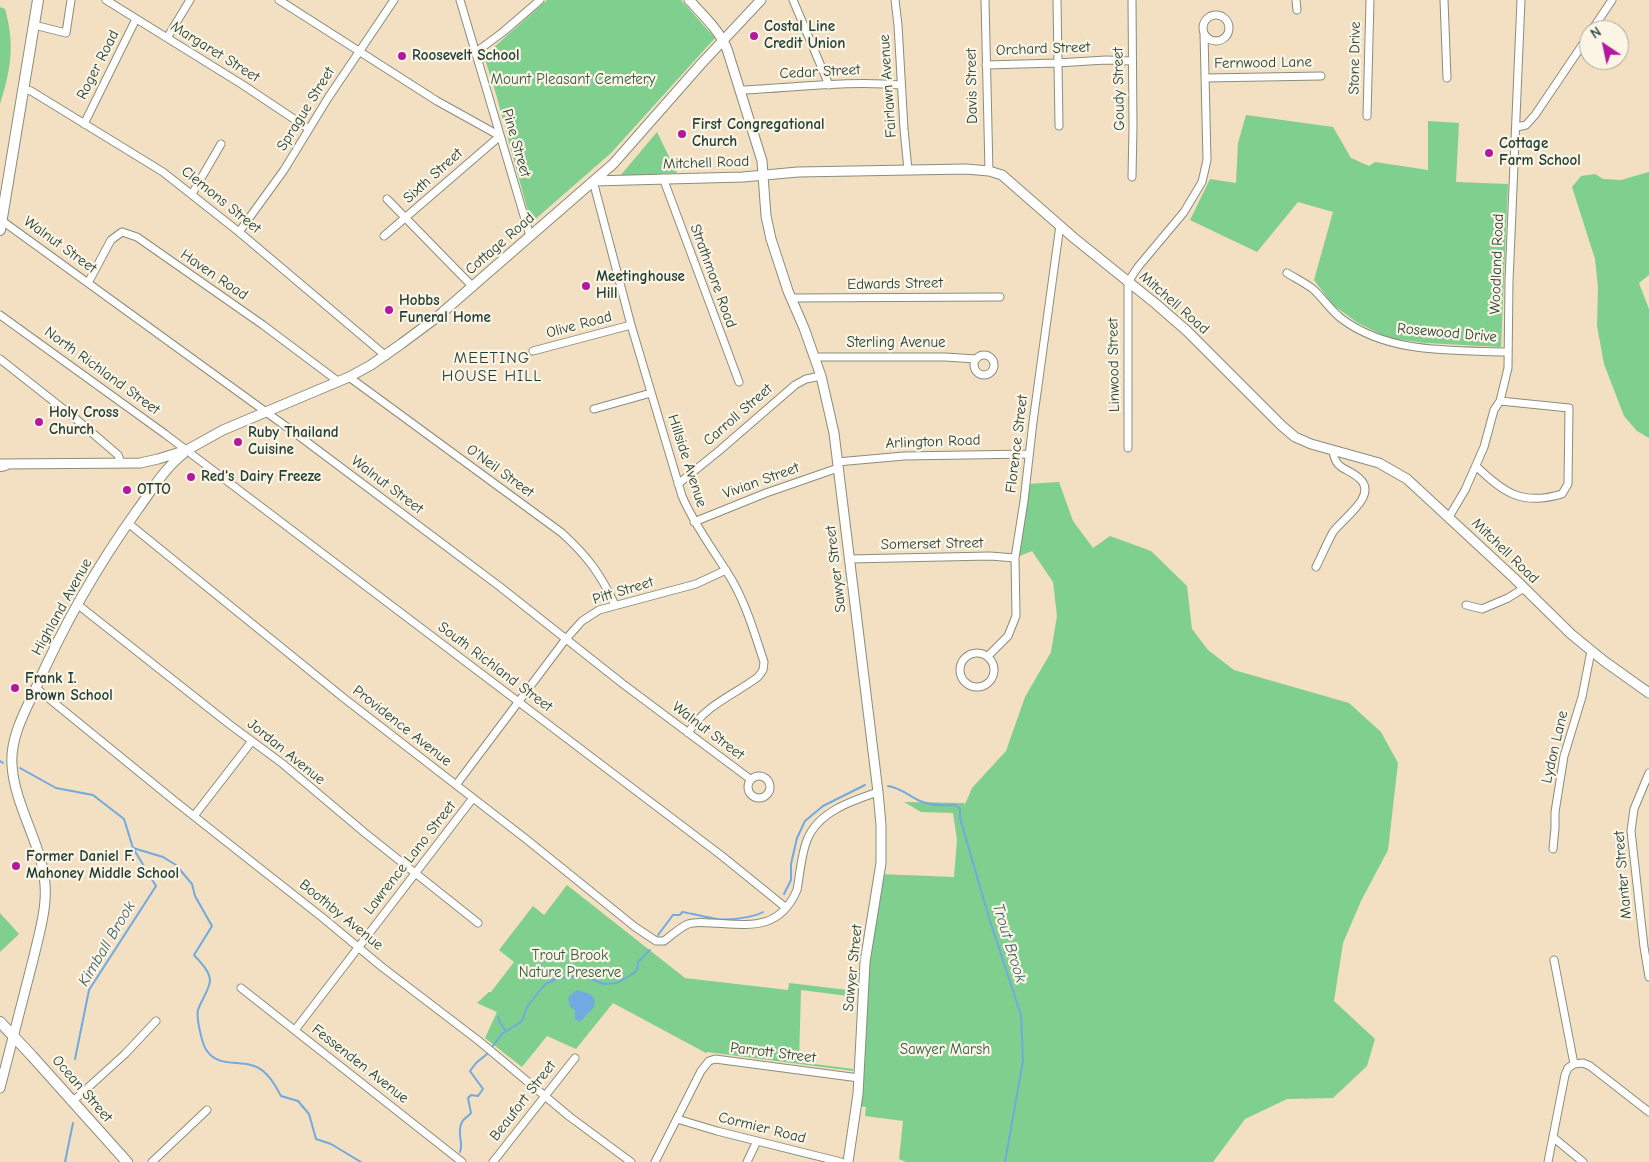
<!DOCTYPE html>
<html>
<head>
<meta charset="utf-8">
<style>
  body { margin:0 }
  #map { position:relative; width:1649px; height:1162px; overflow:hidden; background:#f3dfc2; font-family:"Comic Neue",sans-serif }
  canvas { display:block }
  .north { position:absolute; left:1579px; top:20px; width:50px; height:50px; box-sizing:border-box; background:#fcf5e5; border:1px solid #a4ab9e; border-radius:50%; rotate:326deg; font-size:14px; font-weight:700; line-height:20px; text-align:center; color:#1f3d34 }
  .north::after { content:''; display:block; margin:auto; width:18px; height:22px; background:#b5179e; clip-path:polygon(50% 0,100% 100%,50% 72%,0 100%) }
</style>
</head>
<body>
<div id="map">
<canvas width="1649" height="1162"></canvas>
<div class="north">N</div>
</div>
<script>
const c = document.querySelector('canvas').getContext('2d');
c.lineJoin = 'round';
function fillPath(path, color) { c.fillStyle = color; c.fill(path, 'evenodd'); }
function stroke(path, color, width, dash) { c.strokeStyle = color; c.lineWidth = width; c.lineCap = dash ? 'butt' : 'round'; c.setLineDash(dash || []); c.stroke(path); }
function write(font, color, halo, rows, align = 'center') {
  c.font = font + ' "Comic Neue",sans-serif'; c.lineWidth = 4.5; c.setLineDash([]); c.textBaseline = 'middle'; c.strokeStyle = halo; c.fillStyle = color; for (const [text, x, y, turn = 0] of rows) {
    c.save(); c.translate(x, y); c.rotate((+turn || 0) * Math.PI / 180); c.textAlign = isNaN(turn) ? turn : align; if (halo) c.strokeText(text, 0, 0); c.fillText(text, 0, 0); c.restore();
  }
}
const green = new Path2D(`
  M547,0H681L715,38L611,153L532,222L530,219L496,94L484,56Z
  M0,7L5,9C15,44 11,70 0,104Z
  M1246,115L1333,127L1351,158L1369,166L1375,162L1428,170V121L1459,123L1456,182L1508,184L1501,347L1425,343L1388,338L1358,323L1333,305L1314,280L1333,212L1298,202L1257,252L1190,220L1210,179L1236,183L1238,143Z
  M657,132L677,173L620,176Z
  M1649,172V275L1639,283L1649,309V438L1637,431L1624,416L1604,364L1597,326L1598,287L1595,259L1572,187L1581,176L1595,174L1603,179L1621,180Z
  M1059,482L1073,521L1093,548L1110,536L1151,551L1187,586L1192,629L1208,650L1234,670L1349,703L1381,732L1398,763L1388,850L1361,901L1343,943L1334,1001L1375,1039L1367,1066L1333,1098L1287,1099L1245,1119L1213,1162H906L899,1159L903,1121L865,1116L866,1107L857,1106L863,993L879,874L954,877L957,840L953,813L921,812L904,802L965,803L964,807L972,788L1006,751L1025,697L1051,652L1057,616L1053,582L1032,551L1015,558L1027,484Z
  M567,885L685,978L788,990L789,983L856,991V997L801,990L799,1062L853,1069V1071L707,1052L706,1053L613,1003L576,1049L547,1036L522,1067L485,1038L497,1012L477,1003L489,992H491L514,962L499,950L533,906L544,915Z
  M0,913L19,934L0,952Z`);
const water = new Path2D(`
  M577,990C585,993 592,992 595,1001L594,1007L580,1022L575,1019V1010L570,1007L568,997Z`);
const stream = new Path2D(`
  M0,761L3,763
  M20,768L56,788L93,795L124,819L133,848L156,886L89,990L75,1059
  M888,786C901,788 909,796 920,801C930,805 945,806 956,805L960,809V818L990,921L1021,1015L1023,1061L1005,1162
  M133,848L163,857L176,865L192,884L195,896L212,926L194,955C200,962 210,971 210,981C209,990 201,1001 198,1010C196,1017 202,1045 207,1051C220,1070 247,1057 263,1071C272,1078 276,1087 281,1096L298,1101L309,1114L316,1139L331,1144L361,1162
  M784,894L791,880V864L797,838L805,821L823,806L865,785
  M658,935L673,915H680L682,912C694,914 705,917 717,919C727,921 755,917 763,912
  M546,968V974L552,980
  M498,1017L500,1023L506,1031
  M492,1047L502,1034L522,1021L527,1007L545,984L559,978L583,976L604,984L617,983L634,973L637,970L638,962L650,950
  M460,1152C464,1141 456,1133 462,1122C464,1118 468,1117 471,1113L468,1098L471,1095L478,1096L483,1089L470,1071L476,1063L487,1054
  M65,1162L73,1123`);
const minor = new Path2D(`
  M106,0L243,85L309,129
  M279,0L437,101L500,136L384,236
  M460,0L530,236
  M793,0L829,85
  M895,0L898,25L904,129L908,170
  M985,0L989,171
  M1057,0L1059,126
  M1132,0L1133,127L1132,177
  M1296,0L1297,10
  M1444,0L1447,78
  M1203 28a13 13 0 1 1 26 0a13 13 0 1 1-26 0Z
  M34,25L66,33L71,0
  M1592,30L1612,0
  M167,38L190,0
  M476,52L503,32L540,0
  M986,65L1057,63L1106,60L1132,61
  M1206,78L1321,76
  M23,89L31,91L163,172L239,232L386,356
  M740,90C794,88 848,80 901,85
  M1367,116L1370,0
  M84,124L136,19
  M1517,127L1526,125L1535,115L1589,35
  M663,178L739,382
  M593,181L631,325L682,496C695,527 716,553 733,582C747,607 755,635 764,662L763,670L758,677C734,695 705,705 688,733
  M192,194L221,144
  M387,199L473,287
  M1,220L295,433L499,586L623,684L750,779
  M239,232L284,170L328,98L394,0
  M1287,273C1295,278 1305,283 1313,289C1323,298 1331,311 1342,319C1389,354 1451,350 1507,352
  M88,283L111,240L122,232L137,237L263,325L339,382
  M791,298L1000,297
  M0,315L165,434L722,856L785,907
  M533,351L631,325
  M974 365a10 10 0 1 1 20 0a10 10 0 1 1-20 0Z
  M815,357H945L976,359
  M0,359L76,419L118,455L121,463
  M349,377L562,533C587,556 600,573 615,605
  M594,409L651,393
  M1128,448V282L1138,267L1184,212L1202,182L1207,160L1204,33
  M837,462L904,456L1029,454
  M1476,466C1504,493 1522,506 1562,494L1568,484L1569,408L1500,401
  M678,484L720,450L795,385L806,379L821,376
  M1449,517L1465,490L1484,447L1494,410L1500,401L1508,368L1509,281L1521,0
  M694,522L766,493L838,468
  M128,523L345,699L526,839L635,927L656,941H664C671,936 678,929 686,925C694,921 704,923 712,923C750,925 779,931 797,890C800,874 801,855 807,840C818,812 851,801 878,792
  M849,559L990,556L1015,558
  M1316,567C1322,555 1327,543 1333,532C1342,519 1378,496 1360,479C1348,467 1335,471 1333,450
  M77,604L229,724L283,764L365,833L478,923
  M1466,605L1482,609L1508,598L1524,588
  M960 670a17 17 0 1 1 34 0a17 17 0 1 1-34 0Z
  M988,656L1008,636L1016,616L1015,558L1024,501L1033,422L1060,225
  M36,688L176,802L323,918L382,967L479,1041L570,1117L631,1162
  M1649,773L1634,809L1631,831L1644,947L1649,977
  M748 787a11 11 0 1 1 22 0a11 11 0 1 1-22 0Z
  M456,785L565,640L582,621L599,610L696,584L726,570
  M194,816L252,741
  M1553,849L1555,828V812L1564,756L1582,697L1591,651
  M1554,960L1574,1064
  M241,988L462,1162
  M295,1030L473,798
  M1574,1064L1583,1063L1590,1066L1649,1112
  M72,1102L125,1054L156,1021
  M677,1119L717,1131L841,1162
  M1554,1138L1583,1162
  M152,1162L207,1110
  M493,1162L575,1058
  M655,1162L701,1071L709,1061L715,1059L859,1078
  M747,1162L757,1141
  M1548,1162L1565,1075L1568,1068L1574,1064`);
const tertiary = new Path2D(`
  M689,0C703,15 719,30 727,49L762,161L766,216L771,239L788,291L804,328L821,376L834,433L878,792L881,825V863L865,962L858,1094L848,1162
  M593,181L743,177L798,172L966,169L989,171L1002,175L1074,238L1156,304L1187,331L1282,426L1295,437L1311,444L1379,463L1407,479L1514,578L1571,634L1604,661L1649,693
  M0,464L140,463L158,459L187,450L223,430L349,377L371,365L401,344L436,318L613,164L701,64L761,0
  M0,1088C11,1044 23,1000 34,956C38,938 44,919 45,900C49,852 15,812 12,765C10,739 24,713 35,690C63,626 97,566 138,509C152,490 164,469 183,454`);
const secondary = new Path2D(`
  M0,230L38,0
  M0,466L5,465
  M0,1022L32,1056L127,1162`);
const markers = [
  [754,36,5,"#b5179e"],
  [402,56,5,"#b5179e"],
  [682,134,5,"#b5179e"],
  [1489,153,5,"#b5179e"],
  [586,286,5,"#b5179e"],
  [389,310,5,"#b5179e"],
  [39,422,5,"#b5179e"],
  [238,442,5,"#b5179e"],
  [191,477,5,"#b5179e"],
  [127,490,5,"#b5179e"],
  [15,688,5,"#b5179e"],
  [16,866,5,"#b5179e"]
];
const poiNames = [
  ["Costal Line",764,27],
  ["Credit Union",764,44],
  ["Roosevelt School",412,56],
  ["First Congregational",692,125],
  ["Church",692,142],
  ["Cottage",1499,144],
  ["Farm School",1499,161],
  ["Meetinghouse",596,277],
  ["Hill",596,294],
  ["Hobbs",399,301],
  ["Funeral Home",399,318],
  ["Holy Cross",49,413],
  ["Church",49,430],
  ["Ruby Thailand",248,433],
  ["Cuisine",248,450],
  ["Red's Dairy Freeze",201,477],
  ["OTTO",137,490],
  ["Frank I.",25,679],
  ["Brown School",25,696],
  ["Former Daniel F.",26,857],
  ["Mahoney Middle School",26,874]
];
const streetNames = [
  ["Orchard Street",1043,49,-2],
  ["Margaret Street",215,52,32],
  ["Stone Drive",1355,58,-89],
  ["Fernwood Lane",1263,63,-1],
  ["Roger Road",98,65,-63],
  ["Cedar Street",820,72,-3],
  ["Fairlawn Avenue",888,86,-94],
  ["Davis Street",972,86,-91],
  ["Goudy Street",1119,89,-91],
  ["Sprague Street",306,109,-58],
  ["Pine Street",516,143,74],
  ["Mitchell Road",706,163,-2],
  ["Sixth Street",433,176,-42],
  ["Clemons Street",221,200,39],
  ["Cottage Road",500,244,-41],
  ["Walnut Street",60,245,36],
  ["Woodland Road",1497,264,-88],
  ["Haven Road",214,275,34],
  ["Strathmore Road",713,276,70],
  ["Edwards Street",895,284,-1],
  ["Mitchell Road",1174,303,41],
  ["Olive Road",579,325,-15],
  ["Rosewood Drive",1447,333,5],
  ["Sterling Avenue",896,343],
  ["Linwood Street",1114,365,-91],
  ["North Richland Street",102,371,36],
  ["Carroll Street",738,415,-41],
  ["Arlington Road",933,442,-2],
  ["Florence Street",1017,444,-83],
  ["Hillside Avenue",687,461,72],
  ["O'Neil Street",500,471,36],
  ["Vivian Street",761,481,-20],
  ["Walnut Street",387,485,37],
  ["Somerset Street",932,544,-1],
  ["Mitchell Road",1505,551,44],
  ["Sawyer Street",836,569,-97],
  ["Pitt Street",623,591,-17],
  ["Highland Avenue",62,607,-61],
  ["South Richland Street",495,667,37],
  ["Providence Avenue",402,726,38],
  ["Walnut Street",708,731,37],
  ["Lydon Lane",1555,747,-77],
  ["Jordan Avenue",286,752,39],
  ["Lawrence Lano Street",410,858,-52],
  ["Manter Street",1623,875,-95],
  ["Boothby Avenue",341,915,39],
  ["Sawyer Street",853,968,-84],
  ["Parrott Street",773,1053,7],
  ["Fessenden Avenue",360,1064,38],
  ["Ocean Street",82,1089,49],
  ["Beaufort Street",523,1101,-52],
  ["Cormier Road",762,1128,14]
];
const parkNames = [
  ["Mount Pleasant Cemetery",573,80],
  ["Trout Brook",570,956],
  ["Nature Preserve",570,973],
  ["Sawyer Marsh",945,1050]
];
const neighbourhoodNames = [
  ["MEETING",492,358],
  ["HOUSE HILL",492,376]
];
const waterNames = [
  ["Trout Brook",1009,943,73],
  ["Kimball Brook",107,944,-59]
];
fillPath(green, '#7fcf8f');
fillPath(water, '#70aae0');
stroke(stream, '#70aae0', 2);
stroke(minor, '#898e7b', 9);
stroke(tertiary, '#898e7b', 11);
stroke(secondary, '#898e7b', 12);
stroke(minor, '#fff', 7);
stroke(tertiary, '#fff', 9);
stroke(secondary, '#fff', 10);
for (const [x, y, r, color] of markers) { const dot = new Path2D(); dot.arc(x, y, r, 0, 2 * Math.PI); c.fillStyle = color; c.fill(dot); stroke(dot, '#fcf5e5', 2); }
write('bold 15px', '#1f3d34', '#fcf5e5', poiNames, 'left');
write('15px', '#1f3d34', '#fcf5e5', streetNames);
write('15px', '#325a46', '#fcf5e5', parkNames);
c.letterSpacing = '1px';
write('16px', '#1f3d34', '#fcf5e5', neighbourhoodNames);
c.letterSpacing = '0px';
write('italic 16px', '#375e68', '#fcf5e5', waterNames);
</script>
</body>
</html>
